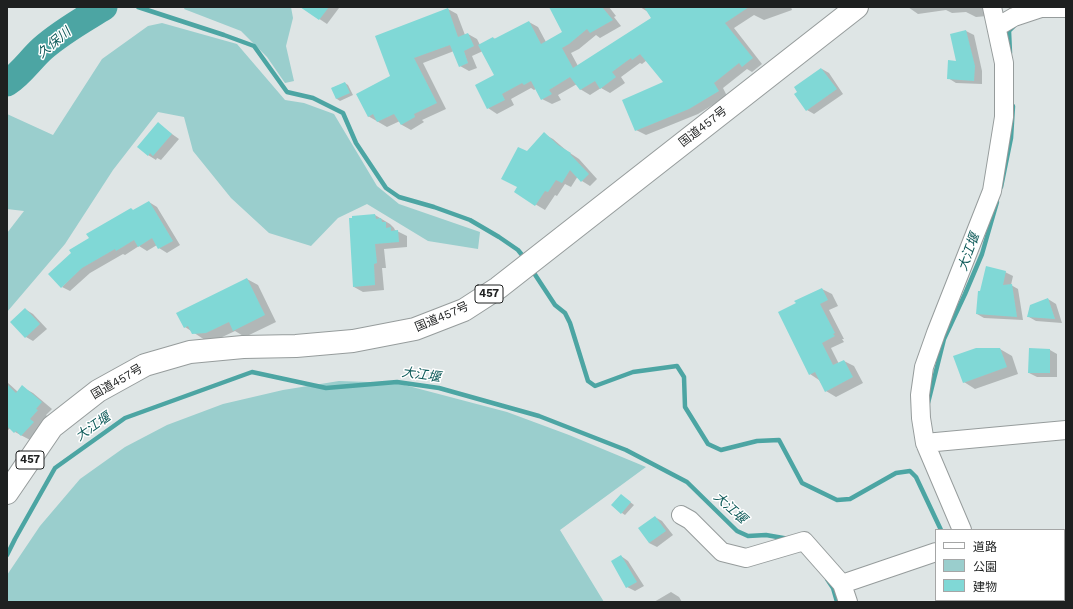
<!DOCTYPE html>
<html>
<head>
<meta charset="utf-8">
<style>
  body { margin:0 }
  #map { position:relative; width:1073px; height:609px; overflow:hidden; background:#dee5e5; font-family:"Work Sans","Noto Sans JP",sans-serif }
  canvas { display:block }
  .frame { position:absolute; inset:0; border:8px solid #1e2020; pointer-events:none }
  .legend { position:absolute; left:935px; top:529px; width:130px; height:72px; box-sizing:border-box; background:#fff; border:1px solid #a5a6a6; margin:0; padding:5px 7px; list-style:none; font-size:12px; color:#1e2020 }
  .legend li { display:flex; align-items:center; gap:8px; height:20px }
  .legend b { width:20px; border:1px solid #a5a6a6 }
</style>
</head>
<body>
<div id="map">
<canvas width="1073" height="609"></canvas>
<div class="frame"></div>
<ul class="legend">
<li><b style="height:5px;background:#fff"></b>道路</li>
<li><b style="height:11px;background:#9acecd"></b>公園</li>
<li><b style="height:11px;background:#80d8d6"></b>建物</li>
</ul>
</div>
<script>
const c = document.querySelector('canvas').getContext('2d');
c.lineJoin = 'round';
function fillPath(path, color) { c.fillStyle = color; c.fill(path, 'evenodd'); }
function stroke(path, color, width, dash) { c.strokeStyle = color; c.lineWidth = width; c.lineCap = dash ? 'butt' : 'round'; c.setLineDash(dash || []); c.stroke(path); }
function write(font, color, halo, rows, align = 'center') {
  c.font = font + ' "Work Sans","Noto Sans JP",sans-serif'; c.lineWidth = 3; c.setLineDash([]); c.textBaseline = 'middle'; c.strokeStyle = halo; c.fillStyle = color; for (const [text, x, y, turn = 0] of rows) {
    c.save(); c.translate(x, y); c.rotate((+turn || 0) * Math.PI / 180); c.textAlign = isNaN(turn) ? turn : align; if (halo) c.strokeText(text, 0, 0); c.fillText(text, 0, 0); c.restore();
  }
}
const green = new Path2D(`
  M185,7H291L293,18L286,46L294,81L285,83L267,57L241,31L184,9Z
  M162,23L237,44L285,100L304,103L334,114L377,186L399,204L480,232L478,249L428,241L367,204L338,218L311,246L269,233L231,198L193,151L184,117L158,112L113,170L65,244L7,312V233L24,211L7,209V114L53,135L102,59L148,26Z
  M339,381L397,383L507,412L569,435L646,467L560,530L604,602H7V575L40,526L80,479L125,447L167,425L223,404L283,390Z`);
const shadow = new Path2D(`
  M308,7H337L339,8L327,24L306,10Z
  M550,7H609L616,16L614,17L621,26L600,38L596,35L579,49L571,53L578,66L652,19L648,12L640,7H791L792,10L764,20L754,15L734,28L762,64L752,72L747,69L723,88L727,96L698,114L646,135L636,130L665,83L647,60L642,64L640,63L621,77L625,83L610,93L601,88L590,95L580,89L577,84L558,95L561,100L552,104L542,99L536,89L534,90L531,88L511,99L514,105L497,114L488,108L496,75L483,51L472,56L477,68L469,71L460,66L454,51L423,63L446,109L422,120L424,122L411,130L402,125L400,121L387,127L368,116L392,77L448,9L457,14L465,35L468,34L477,39L480,45L493,38L496,39L529,22L538,27L546,42L563,32Z
  M908,7H987V16L976,17L966,12L952,13L946,10L918,14Z
  M966,31L974,35L982,71V84L956,83L948,78L958,62Z
  M822,69L829,73L843,94L814,114L807,110L799,92Z
  M345,83L348,85L353,95L340,101L337,99L332,88Z
  M158,124L179,139L161,160L157,158L156,160L148,155Z
  M544,134L553,139L567,151L579,159L597,179L590,186L582,181L578,176L571,187L565,184L557,196L555,195L545,210L515,192L518,187L527,153Z
  M149,202L157,207L180,245L167,253L159,248L157,245L147,251L139,246L125,255L123,254L90,273L70,291L62,287L134,211Z
  M375,215L390,224L394,228L395,230L407,236V247L384,249L386,268H382L384,290L363,292L354,287Z
  M1005,272L1013,276L1011,285L1018,289L1023,320L984,318L977,314Z
  M247,279L258,285L276,322L245,337L235,331L218,339L205,340L185,327Z
  M822,289L832,294L838,306L829,310L844,339H842L844,342L831,348L839,364L844,361L854,366L863,383L836,397L826,391L819,380L810,374L796,301Z
  M1048,299L1056,304L1062,323L1036,321L1029,317Z
  M25,309L33,314L47,329L33,341L26,337Z
  M1000,349L1012,356L1018,374L975,389L964,382Z
  M1050,350L1057,354V377H1037L1029,373Z
  M7,382L18,392L22,387L33,393L52,409L46,415L48,417L32,441L15,432L10,428L7,431Z
  M621,495L634,505L625,515L622,513Z
  M655,517L662,521L673,535L657,547L649,543Z
  M1064,545H1066V566L1064,567Z
  M621,556L628,561L644,586L635,591L627,587Z
  M671,592L679,597L682,602H654Z`);
const stream = new Path2D(`
  M138,7L224,35L254,46L287,92L313,98L343,113L356,143L386,188L399,197L434,207L470,220L499,237L518,250L526,260
  M1010,53L1009,31L1014,26
  M1001,187L1011,138L1013,106
  M532,270L555,305L565,313L570,323L588,381L595,386L633,372L677,366L684,377L685,407L708,444L721,450L757,441L779,440L802,483L837,500L850,499L896,473L910,471L916,477L941,530
  M928,403L944,339L965,294L982,254L997,202
  M7,555L15,539L55,468L125,418L252,372L326,388L397,382L439,388L539,416L626,450L687,482L737,531L748,536L766,535L789,539
  M827,579L833,588L837,602
  M970,600L971,602`);
const river = new Path2D(`
  M7,83C21,74 30,60 42,49C61,32 83,20 104,7`);
const building = new Path2D(`
  M300,7H329L319,20Z
  M549,7H602L613,20L590,33L587,29L569,44L562,48L573,68L651,18L644,7H749L725,23L753,58L742,67L739,63L714,83L719,91L689,109L635,131L622,100L663,82L640,54L632,60L631,58L612,72L616,77L600,89L595,81L580,90L570,77L549,90L552,94L541,100L531,81L524,85L522,83L502,94L505,100L487,109L475,85L494,75L478,45L493,37L494,39L529,21L541,44L562,32Z
  M448,8L458,37L468,33L474,46L464,51L468,63L459,67L450,45L414,58L437,103L414,114L415,117L401,125L394,114L377,122L373,114L368,117L356,94L390,76L375,36Z
  M966,30L975,66L974,81L947,79L948,60L956,61L950,34Z
  M821,68L837,89L806,111L794,94L797,92L794,87Z
  M345,82L350,93L336,99L331,88Z
  M158,122L172,134L153,156L150,153L148,156L137,147Z
  M544,132L558,145L571,153L570,154L589,174L581,182L570,170L562,183L556,180L548,192L545,191L535,206L514,192L517,187L501,179L518,147L527,151Z
  M149,201L173,241L158,249L152,238L138,247L134,240L116,251L115,249L82,268L61,288L48,274L71,253L69,250L89,238L86,234L131,208L133,210Z
  M375,214L376,219L381,218L382,222H386V228L391,227V231L398,230L399,242L375,244L377,263L374,264L375,285L353,287L349,218H352V216Z
  M986,266L1006,271L1003,285L1012,284L1017,317L976,314L978,291H980Z
  M247,278L265,315L233,331L229,322L206,333L192,334L188,326L184,328L176,313Z
  M822,288L828,300L820,304L835,333L833,334L835,336L822,343L833,365L844,360L853,377L825,392L815,372L809,375L778,312L796,303L794,301Z
  M1048,298L1055,319L1027,317L1030,305Z
  M25,308L40,324L25,338L10,322Z
  M976,348H1000L1007,367L963,383L953,356Z
  M1029,348L1050,349V373H1028Z
  M7,384L16,393L22,385L42,402L36,409L38,410L30,419L34,422L21,436L16,431L14,433L7,426Z
  M621,494L631,502L621,514L611,505Z
  M655,516L666,531L649,543L638,528Z
  M621,555L637,582L626,588L611,561Z`);
const street = new Path2D(`
  M997,27L1014,17L1041,8H1066
  M925,443L1066,430
  M681,515L690,520L722,552L746,558L804,541L842,584L848,602
  M962,530L925,443L921,418L920,395L924,367L936,333L992,191L1004,117V63L992,7
  M842,584L936,552
  M990,600L991,602`);
const highway = new Path2D(`
  M7,493L52,427L98,391L145,365L190,352L243,347L296,346L353,341L415,329L464,310L498,288L857,7`);
const shields = [
  [489,294,28],
  [30,460,28]
];
const shieldNames = [
  ["457",489,294],
  ["457",30,460]
];
const streetNames = [
  ["国道457号",703,127,-38],
  ["国道457号",442,317,-23],
  ["国道457号",117,382,-30]
];
const waterNames = [
  ["久保川",54,43,-40],
  ["大江堰",969,252,-70],
  ["大江堰",421,375,8],
  ["大江堰",93,427,-35],
  ["大江堰",730,508,42]
];
fillPath(green, '#9acecd');
fillPath(shadow, '#0003');
stroke(stream, '#4ca5a3', 4.5);
stroke(river, '#4ca5a3', 27);
fillPath(building, '#80d8d6');
stroke(street, '#969c9c', 20);
stroke(highway, '#969c9c', 24);
stroke(street, '#fff', 18);
stroke(highway, '#fff', 22);
for (const [x, y, w] of shields) { const box = new Path2D(); box.roundRect(x - w / 2, y - 9, w, 18, 3); c.fillStyle = '#fff'; c.fill(box); stroke(box, '#1e2020', 1); }
write('bold 11px', '#1e2020', null, shieldNames);
write('12px', '#1e2020', '#fff', streetNames);
write('italic 13px', '#0f5b5a', '#fff', waterNames);
</script>
</body>
</html>
